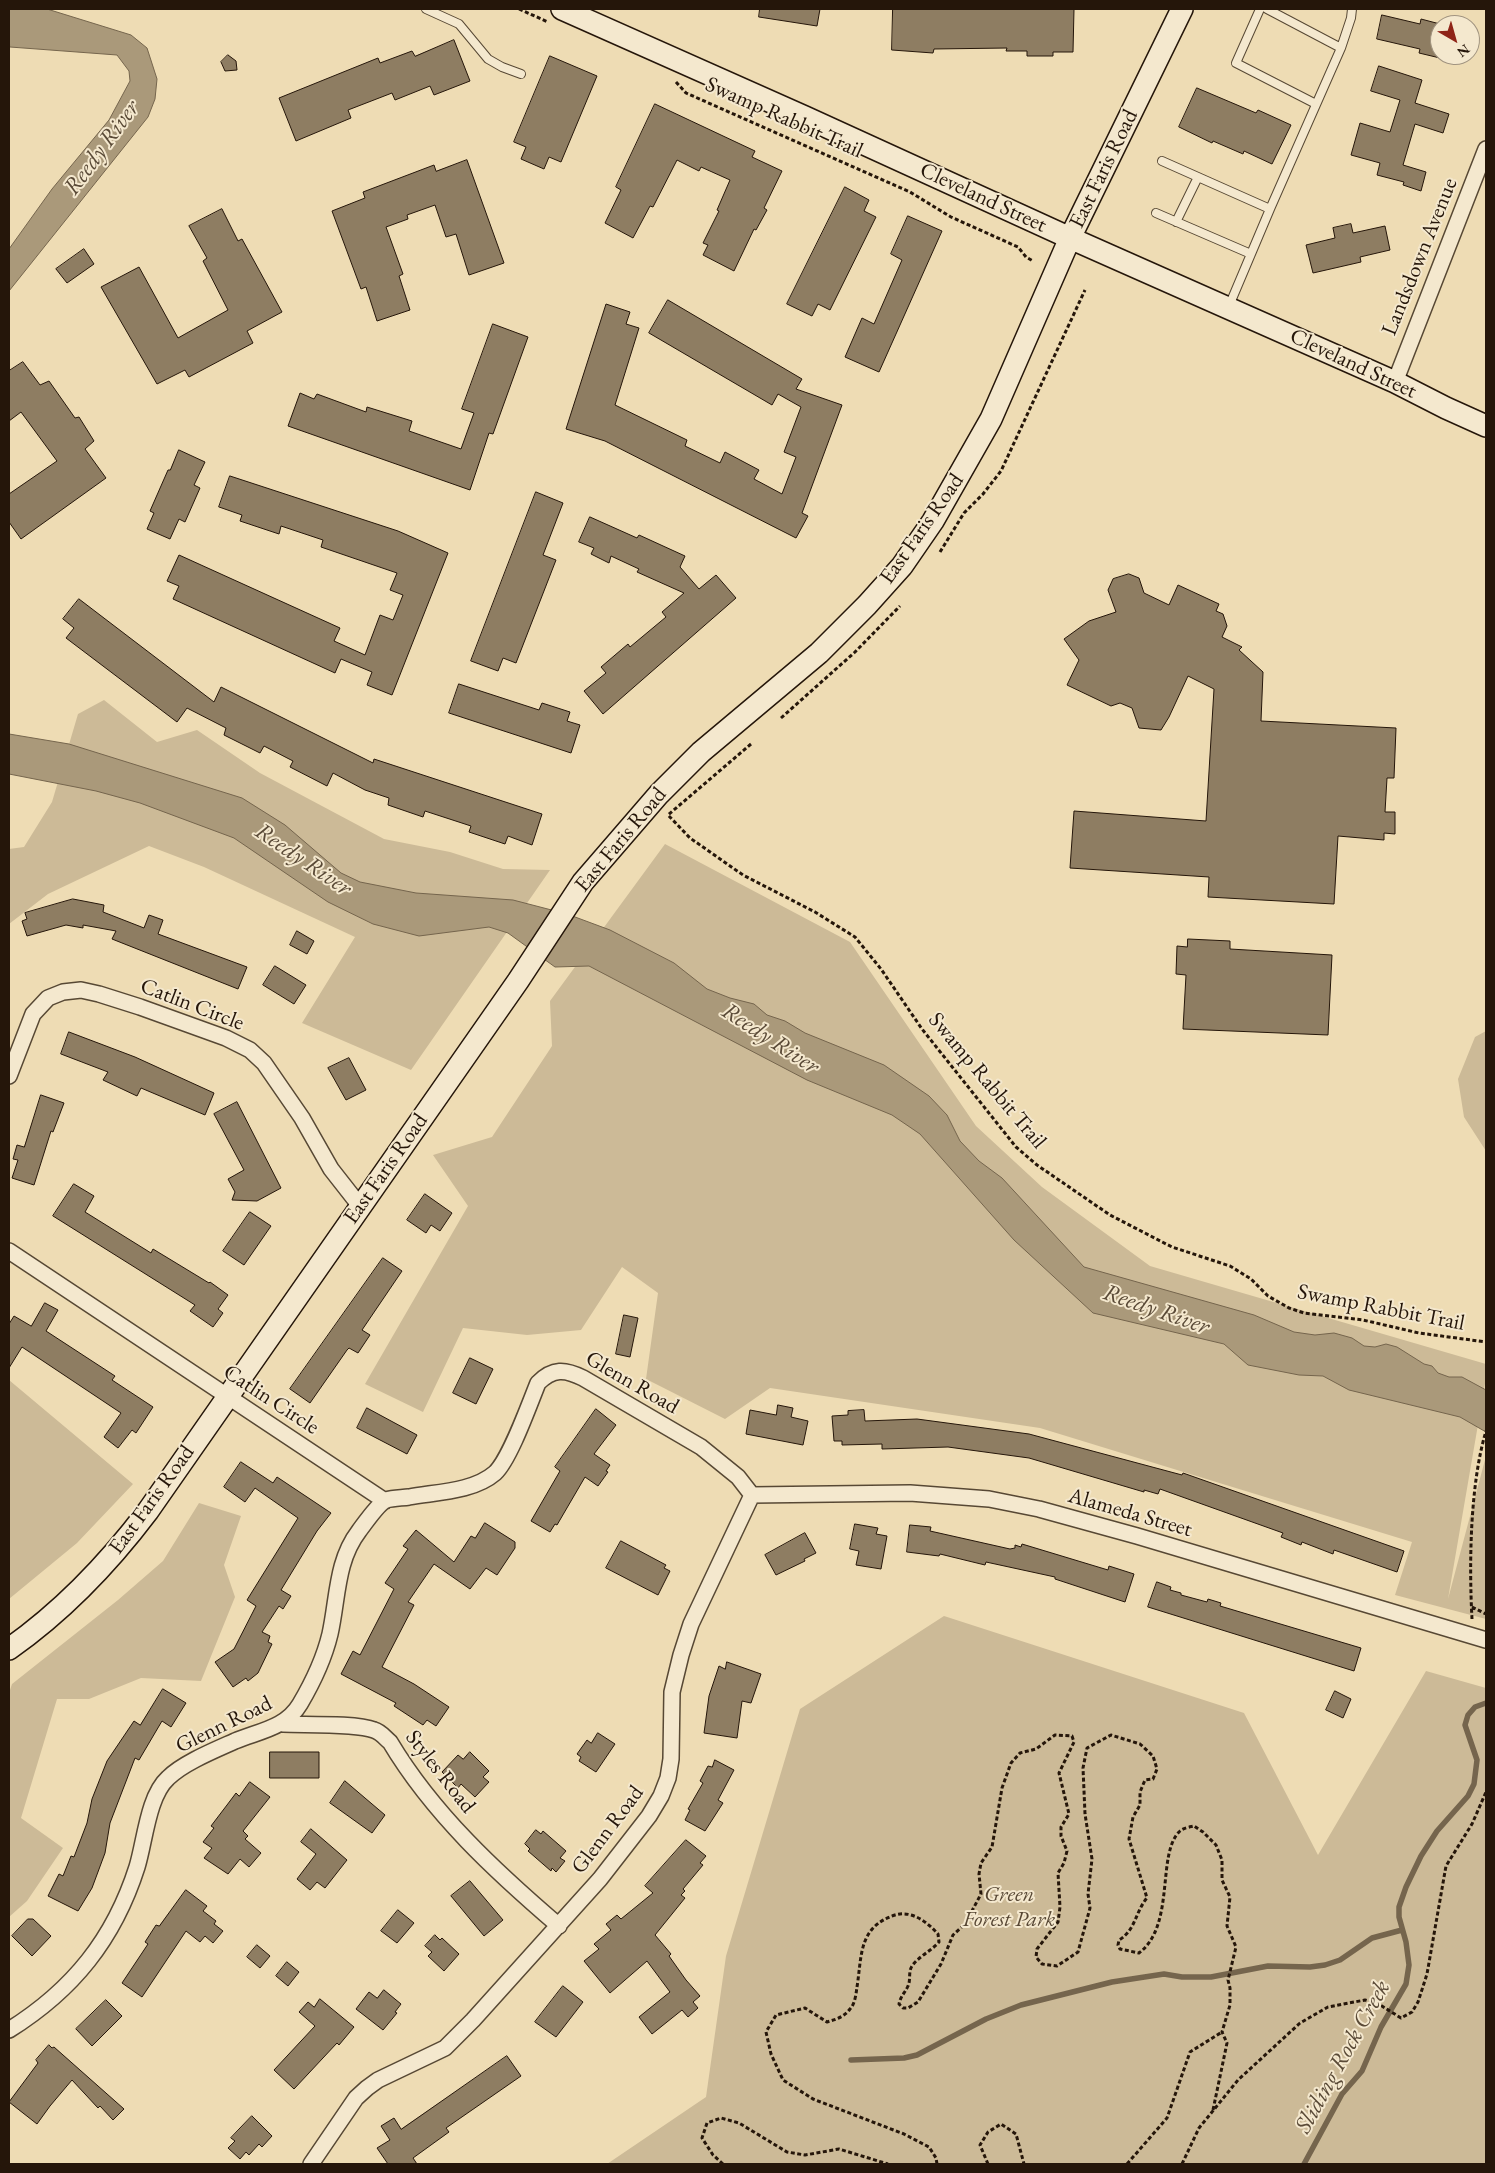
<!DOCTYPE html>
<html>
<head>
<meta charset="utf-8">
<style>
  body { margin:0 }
  #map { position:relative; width:1495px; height:2173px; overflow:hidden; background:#eedcb4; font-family:"EB Garamond",serif }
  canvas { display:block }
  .frame { position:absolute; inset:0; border:10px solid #25160a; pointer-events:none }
  .north { position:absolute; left:1430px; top:15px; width:50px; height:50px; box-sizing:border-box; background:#f4e8ce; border:1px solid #a19480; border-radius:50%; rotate:142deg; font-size:14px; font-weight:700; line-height:20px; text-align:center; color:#25160a }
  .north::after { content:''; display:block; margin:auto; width:18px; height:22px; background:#8f2418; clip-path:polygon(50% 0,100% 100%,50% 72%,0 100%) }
</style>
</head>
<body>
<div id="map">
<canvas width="1495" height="2173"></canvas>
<div class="frame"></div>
<div class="north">N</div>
</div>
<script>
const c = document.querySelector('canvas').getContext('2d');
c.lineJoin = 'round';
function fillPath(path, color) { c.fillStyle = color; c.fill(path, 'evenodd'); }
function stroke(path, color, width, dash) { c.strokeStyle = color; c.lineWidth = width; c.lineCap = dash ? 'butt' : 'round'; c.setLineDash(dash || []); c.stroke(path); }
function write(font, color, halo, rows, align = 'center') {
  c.font = font + ' "EB Garamond",serif'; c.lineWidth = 4; c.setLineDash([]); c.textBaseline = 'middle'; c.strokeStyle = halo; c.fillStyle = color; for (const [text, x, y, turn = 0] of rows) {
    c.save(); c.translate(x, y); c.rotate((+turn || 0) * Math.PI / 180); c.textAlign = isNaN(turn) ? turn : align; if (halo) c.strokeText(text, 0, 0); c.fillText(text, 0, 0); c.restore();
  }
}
const green = new Path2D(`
  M104,700L157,742L197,730L260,773L384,839L450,852L503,869L550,870L411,1070L302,1023L355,937L204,867L149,846L48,894L9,924V849L24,847L52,802L78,714Z
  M665,844L850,942L976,1126L1042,1187L1150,1266L1486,1364V1378L1448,1599L1486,1456V1619L1395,1595L1412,1542L1040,1428L770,1388L725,1419L646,1379L658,1293L622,1267L581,1330L527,1335L463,1328L423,1412L365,1384L468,1206L433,1155L492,1137L552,1046L550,1001Z
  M1486,1031V1151L1464,1117L1458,1079L1475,1037Z
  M9,1380L133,1484L77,1543L9,1599Z
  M199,1503L241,1516L224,1565L235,1597L201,1681L141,1678L89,1699H57L21,1818L63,1848L27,1901L9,1917V1693L12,1684L118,1600L163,1561Z
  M944,1616L1244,1713L1318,1855L1426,1671L1486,1688V2164H607L706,2097L726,1956L800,1709Z`);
const water = new Path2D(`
  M9,9H47L131,35L147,48L157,79L155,99L148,117L9,291V249L52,189L109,120L130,81L129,71L117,55L10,47Z
  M9,734L69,744L242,798L285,825L341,873L360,882L416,893L513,900L567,914L610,930L674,963L707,989L730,998L754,1004L767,1015L785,1021L805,1033L884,1065L929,1096L947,1115L960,1141L979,1161L1002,1178L1084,1267L1254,1315L1294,1332L1315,1335L1334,1333L1352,1338L1364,1346L1375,1347L1386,1344L1397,1347L1424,1364L1432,1366L1438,1373L1449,1377H1462L1486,1390V1432L1460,1417L1349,1390L1323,1376L1299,1375L1248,1365L1224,1344L1093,1313L1014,1240L920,1134L892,1115L807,1080L589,966L555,967L508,933L489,927L419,936L373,924L328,902L234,838L140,803L96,791L9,774Z`);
const stream = new Path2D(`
  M851,2060L904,2058L917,2055L986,2019L1021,2005L1112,1982L1164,1974L1182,1977H1211L1268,1966L1310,1967L1325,1965L1340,1960L1372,1938L1402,1930
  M1304,2164L1342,2094L1362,2071L1381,2027L1406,1984L1409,1965L1406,1942L1399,1917V1907L1406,1887L1421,1856L1437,1831L1468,1796L1474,1784L1477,1760L1465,1725L1468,1715L1475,1707L1486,1703`);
const building = new Path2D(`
  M760,9H820L817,26L759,17Z
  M893,9H1074L1073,52H1053V56H1027V51H1006L1007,48L934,49L933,53L892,50Z
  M1382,15L1420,24L1421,19L1440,24V58L1419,53L1420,49L1377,39Z
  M454,40L470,81L434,95L430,86L395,100L392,93L348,110L351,118L296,141L279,98L378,58L380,63L412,51L415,56Z
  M228,55L236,61L237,70L225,71L221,62Z
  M550,56L597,76L561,162L549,157L544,169L521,159L526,147L514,142Z
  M1379,66L1422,80L1415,103L1449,114L1443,133L1415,124L1403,165L1426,172L1421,191L1403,185L1404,182L1377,175L1380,163L1351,155L1360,123L1390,132L1400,100L1371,91Z
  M1197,88L1256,113L1258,110L1291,125L1272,164L1244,151L1243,154L1213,141L1212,143L1179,127Z
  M655,104L755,151L752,157L782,171L764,208L767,210L756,230L754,229L734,271L703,255L708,245L703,243L719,211L717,210L730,180L701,167L699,171L677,160L653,207L650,206L633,238L605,223L621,190L616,187Z
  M467,160L504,263L469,275L456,234L446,237L435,205L407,215L408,219L386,227L403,274L399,276L410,310L377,321L366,287L361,289L332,211L365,198L363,192L434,165L436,171Z
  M845,187L869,200L864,211L876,217L830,310L818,304L812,316L787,304Z
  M222,209L238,241L242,239L282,312L247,331L253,343L189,377L185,370L157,384L101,287L139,267L178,338L228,310L203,261L207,258L189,226Z
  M908,216L942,231L879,372L845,357L862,318L874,324L902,260L891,254Z
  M1351,224L1353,233L1385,226L1390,250L1360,257L1361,262L1313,273L1306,245L1335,238L1333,228Z
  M84,249L94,264L67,283L56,269Z
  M668,300L802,379L796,389L842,405L802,513L808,516L796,538L605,441L566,429L606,304L630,312L626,324L639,328L615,405L687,440L685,446L720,463L725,452L759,470L754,479L782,494L796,457L784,452L801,407L778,394L772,405L649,333Z
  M493,324L528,337L493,434L489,433L470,490L288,426L300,393L314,399L317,394L366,412L367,407L412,421L409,431L461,449L474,413L462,409Z
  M23,362L40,385L49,381L75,418L79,417L94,441L85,449L106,478L21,539L9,522V494L57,461L21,412L9,421V371Z
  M179,450L205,462L194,485L200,488L185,522L179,519L170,539L147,529L154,513L150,511L168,470H170Z
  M230,476L398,531L448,553L392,695L367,685L372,672L341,659L335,673L173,599L179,586L167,581L179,555L340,628L334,641L365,655L380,615L393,620L403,595L390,590L397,573L321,547L323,540L281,526L279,534L240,521L242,515L219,507Z
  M536,492L563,503L543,555L556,560L516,663L503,658L498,671L471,661Z
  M590,517L637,538L639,535L685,556L680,567L699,589L716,575L736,598L603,714L584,691L606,673L601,667L628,644L630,647L666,617L662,612L684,593L637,572L639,569L611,556L609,563L591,554L594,548L579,542Z
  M1129,574L1139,578L1144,593L1169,605L1178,585L1219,604L1216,611L1223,614L1227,626L1222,637L1242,647L1239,650L1263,672L1261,721L1396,728L1394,778H1387L1385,812H1395V834L1384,833V840L1338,836L1334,904L1208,897L1209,877L1070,868L1074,811L1206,821L1214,689L1188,676L1169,717L1161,730L1139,728L1132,708L1120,703L1111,706L1067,685L1079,660L1064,639L1089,621L1116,612L1108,590L1113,579Z
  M79,599L214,702L221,687L373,763L374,759L542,814L532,845L508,836L505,844L469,832L471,826L425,811L423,817L388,805L389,798L365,790L333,773L327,786L290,767L293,761L264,746L260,753L224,735L226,728L187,708L177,722L66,638L74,628L63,619Z
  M459,684L539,710L542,703L570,712L567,721L580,725L571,753L449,713Z
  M73,899L104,905L103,912L144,928L149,915L163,920L158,934L247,967L238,989L112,939L116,931L83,925V928L66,925L27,936L22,921L27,919L25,913Z
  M297,931L314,941L307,954L290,945Z
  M1188,939L1230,941V949L1332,955L1328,1035L1183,1029L1186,975L1176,974L1177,946L1187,947Z
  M275,966L306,985L294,1004L263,985Z
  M69,1032L135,1057L214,1093L205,1115L141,1088L137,1096L103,1080L108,1072L61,1054Z
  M349,1058L366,1090L346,1100L328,1068Z
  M41,1095L64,1103L53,1132L51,1131L34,1185L12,1178L18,1160L13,1159L17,1145L24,1147Z
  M237,1102L281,1188L257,1201L232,1200L235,1192L228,1179L244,1170L214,1114Z
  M74,1184L94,1196L85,1212L151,1253L153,1249L209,1283L210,1282L228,1295L218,1309L223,1313L213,1327L190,1311L195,1305L53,1216Z
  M425,1194L452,1213L440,1231L431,1225L426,1233L407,1220Z
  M250,1212L271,1226L244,1265L223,1251Z
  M383,1258L402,1271L362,1330L370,1335L358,1353L349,1348L347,1350L310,1403L290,1389Z
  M45,1303L58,1310L46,1331L115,1376L112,1380L153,1407L136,1433L132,1430L118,1448L104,1437L121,1413L22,1347L9,1368V1324L14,1316L31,1326Z
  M624,1315L638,1318L630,1357L616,1354Z
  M470,1358L493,1369L476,1404L453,1393Z
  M778,1405L793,1408L791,1417L808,1421L803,1445L746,1434L750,1410L776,1415Z
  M367,1408L417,1435L407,1454L357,1428Z
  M596,1409L616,1425L594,1454L610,1465L606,1471L608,1472L598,1486L585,1477L557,1525L555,1524L550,1532L531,1521L560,1471L555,1467Z
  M864,1410L865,1421L917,1419L1029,1434L1182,1475L1183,1473L1404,1551L1397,1572L1334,1550L1333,1554L1302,1542L1301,1545L1281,1537L1283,1533L1160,1489L1158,1494L1144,1490V1492L1029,1458L948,1447L882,1449V1444L842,1445V1441H834L832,1416L848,1415V1411Z
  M241,1462L273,1483L277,1477L331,1513L317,1531L281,1590L291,1596L283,1609L279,1606L262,1632L270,1636L268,1642L272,1644L258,1673L248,1681L246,1678L233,1687L215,1662L234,1649L256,1606L247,1600L298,1518L255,1488L245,1502L224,1487Z
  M485,1523L515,1542V1548L497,1575L486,1568L470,1589L434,1564L408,1602L414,1605L382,1667L414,1684L449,1707L436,1726L427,1720L423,1725L394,1706L396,1703L341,1674L353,1651L360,1655L394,1589L385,1583L408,1549L403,1546L416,1530L454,1562L471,1536L475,1538Z
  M855,1524L878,1528L876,1534L887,1536L881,1569L856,1565L859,1551L850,1549Z
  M910,1525L931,1527L930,1531L1010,1549L1015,1548V1545L1021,1547L1022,1544L1108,1570L1109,1566L1134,1574L1125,1602L1055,1579V1577L986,1562L985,1565L940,1554L939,1556L907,1552Z
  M805,1533L816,1553L804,1559L805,1561L776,1575L765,1555Z
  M621,1541L666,1565L664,1568L670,1571L658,1595L606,1568Z
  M1157,1582L1171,1587L1170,1590L1181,1593V1595L1207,1602L1208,1599L1221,1603L1220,1606L1361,1648L1354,1671L1148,1607Z
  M727,1662L761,1674L751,1703L742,1701L737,1738L704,1733L709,1696L719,1666L725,1669Z
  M163,1689L186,1703L171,1727L162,1721L139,1760L135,1758L110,1823L105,1853L92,1888L78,1911L48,1896L59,1874L63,1876L71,1856L74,1857L87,1823L92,1799L107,1761L134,1721L140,1725Z
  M1335,1691L1351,1699L1343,1718L1326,1710Z
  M598,1733L615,1744L596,1772L579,1761L581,1757L577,1754L587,1740L591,1743Z
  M270,1752H319V1778H270Z
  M470,1752L489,1771L483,1777L489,1782L475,1797L461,1784L458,1788L442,1772L458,1755L463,1759Z
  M715,1760L734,1770L718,1800L723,1803L705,1831L685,1820L690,1810L688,1809L703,1783L700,1781L708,1766L712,1767Z
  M345,1781L385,1815L372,1833L330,1803Z
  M250,1782L270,1797L243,1831L248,1836L245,1839L261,1853L249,1867L240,1859L228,1874L204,1858L212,1848L203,1842L214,1828L211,1826L227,1805L236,1793L239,1796Z
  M311,1829L347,1860L325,1888L317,1882L310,1890L297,1879L316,1854L301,1842Z
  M536,1830L541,1834L543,1831L566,1851L560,1858L565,1861L556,1872L552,1868L551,1871L528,1851L530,1849L525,1844Z
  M686,1840L706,1856L700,1863L703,1865L683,1889L685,1891L681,1895L685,1898L655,1935L671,1954L669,1956L686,1980L700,1996L693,2002L698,2008L688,2017L682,2010L652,2034L639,2017L670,1992L647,1961L610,1993L584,1961L599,1949L594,1944L611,1930L606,1924L617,1915L621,1919L653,1893L645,1886Z
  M470,1881L503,1920L484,1936L451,1896Z
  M186,1890L207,1906L203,1911L216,1921L214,1924L223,1931L213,1943L205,1936L200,1942L186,1931L142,1997L122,1983L148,1944L145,1942L156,1925L159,1926Z
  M398,1910L414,1923L397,1943L381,1931Z
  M28,1919H33L51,1936L32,1956L12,1936Z
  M435,1935L440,1940L442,1938L459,1954L444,1971L428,1956L432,1952L425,1946Z
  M257,1945L270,1956L260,1968L247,1957Z
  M287,1962L299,1972L288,1986L276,1976Z
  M563,1986L583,2002L556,2037L535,2022Z
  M384,1990L401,2004L395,2012L397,2013L383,2030L356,2009L369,1992L377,1998Z
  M320,1999L354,2027L339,2045L337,2043L294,2089L274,2070L315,2026L299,2012L308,2002L314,2007Z
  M106,2000L122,2016L92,2046L76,2029Z
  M49,2045L52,2048L54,2047L124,2109L113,2120L100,2106L98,2108L72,2080L50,2106L37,2124L9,2102L38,2063L36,2060Z
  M507,2056L521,2076L446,2128L449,2132L413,2158L417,2164H388L377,2148L390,2140L381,2126L394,2118L401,2129Z
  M252,2116L272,2136L262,2147L259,2144L249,2155L246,2152L240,2159L228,2148L235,2141L231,2138Z`);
const path = new Path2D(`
  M519,9L548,22
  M676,82L686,93L910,192L951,217L1018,247L1026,257L1033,261
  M940,552L964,513L983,494L1001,471L1085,290
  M781,718L855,652L900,606
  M751,744L668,815L690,838L743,875L815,912L855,937L881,969L922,1029L1016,1147L1037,1165L1110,1215L1172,1247L1230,1266L1251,1279L1268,1296L1289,1308L1304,1313L1363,1320L1419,1333L1486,1342
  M1472,1607L1486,1614
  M1472,1619C1469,1564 1470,1484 1486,1431
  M723,2164L713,2155L702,2138L707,2123L721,2118L739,2123L787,2152L805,2155L839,2149L888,2164
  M937,2164L936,2158L929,2147L904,2134L813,2099L783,2080L771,2054L766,2032L776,2015L805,2008L827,2022C837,2019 844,2017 850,2009C855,2004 856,1994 857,1987C862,1956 858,1927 895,1915C912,1910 927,1922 938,1934L939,1942C931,1951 918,1957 912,1966C908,1972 911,1980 908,1986C905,1993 901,1995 899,2004L903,2008H908L918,2002L941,1964L953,1935L965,1924L981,1894L979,1874L981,1863L992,1847L1002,1788L1011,1763L1020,1753L1036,1749L1055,1735L1072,1736L1074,1742L1059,1773L1069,1814L1061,1827V1836L1067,1851L1064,1863L1058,1873L1060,1907L1058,1922L1037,1949L1036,1957L1042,1964L1057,1966L1078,1952L1090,1908L1088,1894L1092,1859L1085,1814L1083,1768L1087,1748L1111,1735L1140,1744L1153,1756L1157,1769L1153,1779L1145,1780L1140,1792V1805L1133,1817L1129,1839L1147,1898C1135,1912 1136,1930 1119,1940L1118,1945L1120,1949L1139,1953C1176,1925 1156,1853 1180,1831C1183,1828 1190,1827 1194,1826L1203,1832L1216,1845L1222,1860V1880L1230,1897L1227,1926L1236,1947L1228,1980L1230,1988V2005L1222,2032L1227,2043L1213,2110
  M988,2164L980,2145L988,2132L1001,2124L1016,2134L1024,2164
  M1127,2164L1167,2118L1190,2052L1222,2032
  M1182,2164L1199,2128L1238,2080L1300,2023L1328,2007L1365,2000L1377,2003L1401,2018L1412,2012L1418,2002L1427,1974L1446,1866L1472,1824L1486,1792`);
const lane = new Path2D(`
  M426,9L459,24L488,59L502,67L521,74
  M1260,9L1236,63L1316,104
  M1267,9L1341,48L1270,209
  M1341,48L1351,18L1352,9
  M1162,161L1270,209L1229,306
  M1156,213L1251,254
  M1176,222L1198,177`);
const street = new Path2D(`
  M1395,382L1486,149
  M9,1076L33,1014L48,998L63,992L81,990L99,994L140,1007L226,1038L250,1050L264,1063L302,1118L331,1169L360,1206
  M9,1251L385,1501
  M752,1495L910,1493L989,1499L1039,1509L1137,1536L1486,1640
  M283,1724C305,1725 356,1723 374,1730C381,1732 385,1738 390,1742C433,1814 496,1872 559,1926
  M9,2030C73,1990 114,1939 137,1867C145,1841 148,1796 168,1778C183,1763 215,1750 235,1741C259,1731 286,1728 300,1704C313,1682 324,1659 330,1634C338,1598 336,1561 359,1531C365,1523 378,1504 386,1500C393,1498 402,1498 409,1497C436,1492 473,1492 495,1473C510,1459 529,1405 538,1383C553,1368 565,1369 583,1378L701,1447L738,1477L752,1495
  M311,2164L356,2098L367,2088L378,2080L445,2048L473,2020L600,1879L649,1816L661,1796L668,1778L671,1759L672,1692L681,1655L691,1624L752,1495`);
const secondary = new Path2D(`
  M562,9L805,117L1070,238L1395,382L1446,408L1486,426
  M9,1649C63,1611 108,1564 148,1511L518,981L583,882L659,794L701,752L819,653L867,605L902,566L933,521L991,419L1070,238L1182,9`);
const streetNames = [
  ["Swamp Rabbit Trail",784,118,24],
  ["East Faris Road",1104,169,-64],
  ["Cleveland Street",983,198,25],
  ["Landsdown Avenue",1420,257,-68],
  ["Cleveland Street",1353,364,25],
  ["East Faris Road",922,529,-55],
  ["East Faris Road",621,840,-50],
  ["Catlin Circle",192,1005,21],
  ["Swamp Rabbit Trail",987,1081,50],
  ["East Faris Road",386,1169,-55],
  ["Swamp Rabbit Trail",1381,1308,11],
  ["Glenn Road",632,1383,30],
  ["Catlin Circle",271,1400,33],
  ["East Faris Road",152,1500,-54],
  ["Alameda Street",1130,1513,16],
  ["Glenn Road",224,1725,-26],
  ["Styles Road",440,1772,52],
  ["Glenn Road",608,1830,-53]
];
const parkNames = [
  ["Green",1009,1895],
  ["Forest Park",1009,1920]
];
const waterNames = [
  ["Reedy River",102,148,-54],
  ["Reedy River",303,860,34],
  ["Reedy River",770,1039,33],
  ["Reedy River",1156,1310,19],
  ["Sliding Rock Creek",1343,2057,-61]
];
fillPath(green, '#ccba97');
fillPath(water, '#aa997a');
stroke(water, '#75654d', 1);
stroke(stream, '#75654d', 5.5);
fillPath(building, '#8e7d62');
stroke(building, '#25160a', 1);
stroke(lane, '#574834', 10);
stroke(street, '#574834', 18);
stroke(secondary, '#25160a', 24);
stroke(path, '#25160a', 3, [4, 2.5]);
stroke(lane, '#f4e8ce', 8);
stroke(street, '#f4e8ce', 15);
stroke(secondary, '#f4e8ce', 21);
write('22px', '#25160a', '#f4e8ce', streetNames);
write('italic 22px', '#574734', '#f4e8ce', parkNames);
write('italic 24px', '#5a4a37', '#f4e8ce', waterNames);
</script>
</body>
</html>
